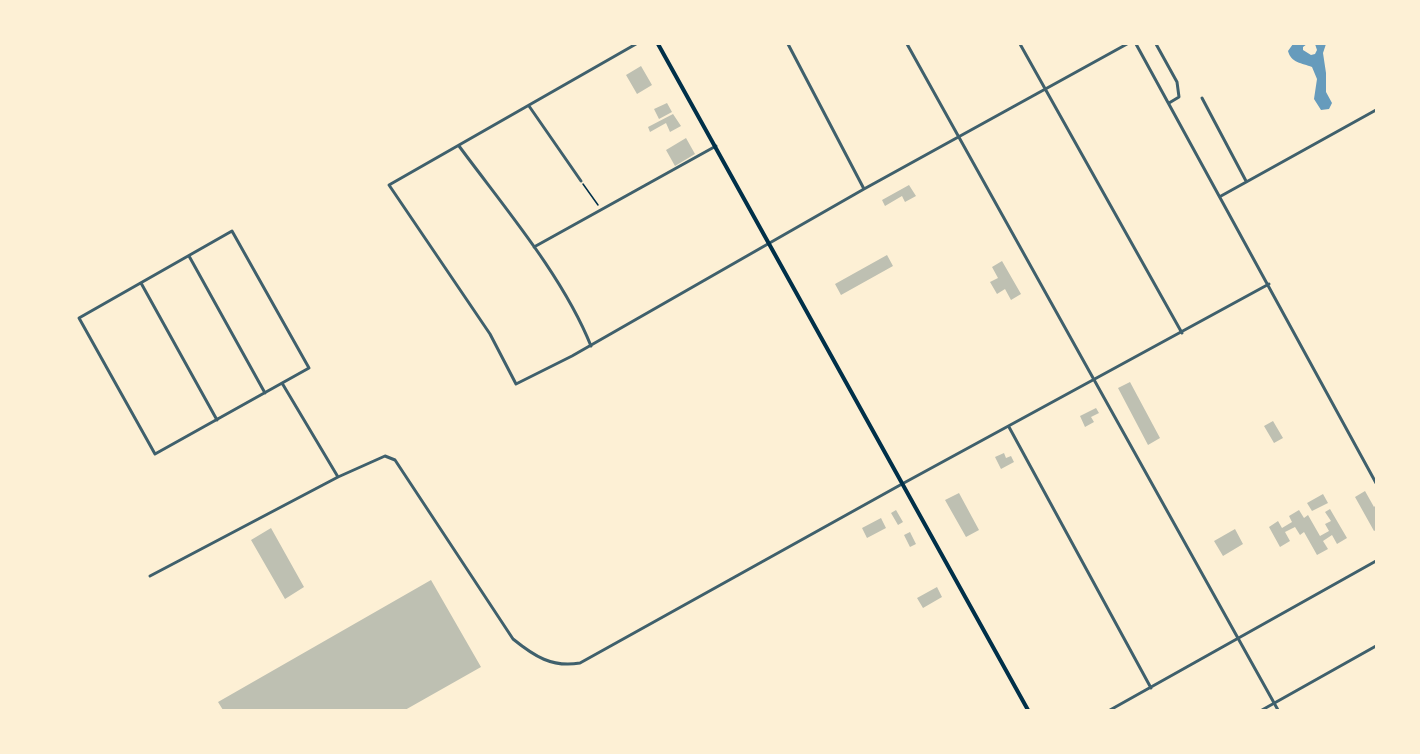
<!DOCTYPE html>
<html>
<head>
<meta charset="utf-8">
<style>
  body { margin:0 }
  #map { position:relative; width:1420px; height:754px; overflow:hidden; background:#fdf0d5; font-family:Barlow,sans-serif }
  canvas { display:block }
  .frame { position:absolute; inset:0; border:45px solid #fdf0d5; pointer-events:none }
</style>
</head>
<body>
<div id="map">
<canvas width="1420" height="754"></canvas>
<div class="frame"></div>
</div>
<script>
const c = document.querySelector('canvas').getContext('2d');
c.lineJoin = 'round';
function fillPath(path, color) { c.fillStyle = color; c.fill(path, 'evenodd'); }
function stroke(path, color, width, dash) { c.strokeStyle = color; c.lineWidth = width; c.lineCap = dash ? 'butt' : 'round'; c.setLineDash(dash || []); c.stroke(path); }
const water = new Path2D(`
  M1293,44H1307L1303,47V50L1311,55L1315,54L1317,50L1315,44H1326L1323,53L1326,73V92L1332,103L1329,109L1321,110L1314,99L1317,79L1312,67C1302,63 1291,63 1288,51Z`);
const building = new Path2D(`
  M641,66L652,85L637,94L626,75Z
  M667,103L672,112L659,119L654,109Z
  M673,114L681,126L670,132L666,123L650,132L648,127Z
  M686,138L695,154L675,166L666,150Z
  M909,185L916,196L905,202L902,196L885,206L882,200Z
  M887,255L893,266L841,295L835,284Z
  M1002,261L1021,294L1011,300L1005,289L997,294L990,282L998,278L992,267Z
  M1130,382L1160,438L1148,445L1118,388Z
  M1096,408L1099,413L1091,417L1094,422L1085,427L1080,416Z
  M1273,421L1283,438L1274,443L1264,426Z
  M1004,453L1006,458L1011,456L1014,462L1001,469L995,457Z
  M1365,491L1374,507L1376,505V530L1374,531L1355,497Z
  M959,493L979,530L966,537L945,500Z
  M1323,494L1328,503L1312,511L1307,503Z
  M1330,509L1347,538L1337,544L1332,535L1323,541L1328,549L1317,555L1304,532L1300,535L1295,527L1285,532L1290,541L1280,547L1269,527L1278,521L1282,528L1292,522L1289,516L1299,510L1304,518L1308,515L1320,536L1329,531L1325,524L1331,521L1325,512Z
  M896,510L903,522L898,525L891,513Z
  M881,518L886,528L867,538L862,528Z
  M271,528L304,587L285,599L251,540Z
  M1235,529L1243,544L1223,556L1214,541Z
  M910,532L916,544L910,547L904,535Z
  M431,580L481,667L405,710H223L218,702Z
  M937,587L942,597L923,608L917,598Z`);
const path = new Path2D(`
  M583,184L598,205`);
const minor = new Path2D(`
  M636,44L389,185L490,334L516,384L572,356L864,189L1127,44
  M788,44L864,189
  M1020,44L1182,333
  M1156,44L1177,82L1179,97L1169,103
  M1202,98L1246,181
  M529,106L581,181
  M459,146C504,207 563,276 591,346
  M1221,196L1376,110
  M232,231L309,368L155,454L79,318Z
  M534,247L716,146
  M189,256L265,393
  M141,283L217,420
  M282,383L338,477
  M1009,427L1151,688
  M150,576L338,477L385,456L395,460L513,639C534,656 552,668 580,663L902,484
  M1110,710L1376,561
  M1262,710L1376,646`);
const tertiary = new Path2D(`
  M907,44L1278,710
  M1136,44L1376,483
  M902,484L1269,284`);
const secondary = new Path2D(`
  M658,44L1028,710`);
fillPath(water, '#669bbc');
fillPath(building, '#bec0b2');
stroke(path, '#003049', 1.5);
stroke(minor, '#3f606c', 3);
stroke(tertiary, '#3f606c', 3);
stroke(secondary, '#003049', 4);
</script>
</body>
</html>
